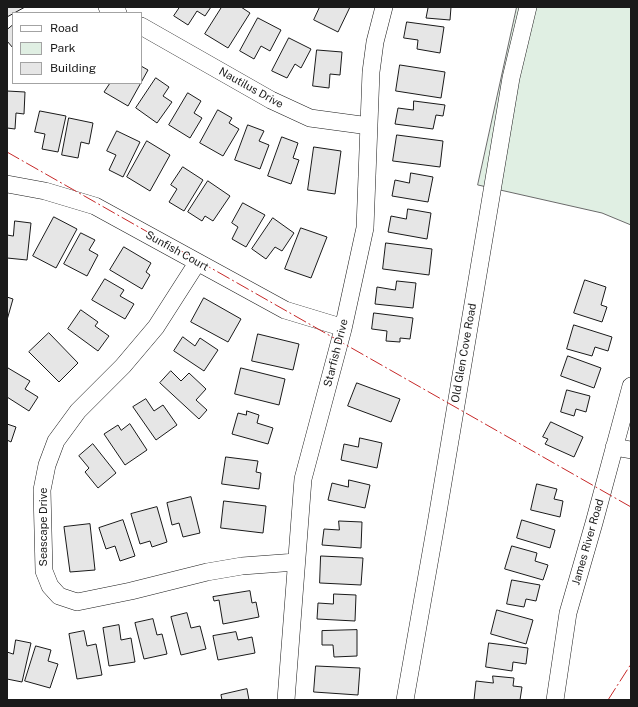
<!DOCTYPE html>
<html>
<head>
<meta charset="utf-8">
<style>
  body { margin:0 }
  #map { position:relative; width:638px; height:707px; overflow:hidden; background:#fff; font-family:"Public Sans",sans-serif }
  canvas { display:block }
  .frame { position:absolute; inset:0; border:8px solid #1a1a1a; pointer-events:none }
  .legend { position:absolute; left:12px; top:12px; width:130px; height:72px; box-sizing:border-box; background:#fff; border:1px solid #a3a3a3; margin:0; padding:5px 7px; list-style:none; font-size:12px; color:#1a1a1a }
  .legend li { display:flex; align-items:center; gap:8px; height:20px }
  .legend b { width:20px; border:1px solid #a3a3a3 }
</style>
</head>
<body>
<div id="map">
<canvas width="638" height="707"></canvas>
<div class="frame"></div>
<ul class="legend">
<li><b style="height:5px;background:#fff"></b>Road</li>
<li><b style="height:11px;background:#e0efe3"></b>Park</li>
<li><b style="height:11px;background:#e6e6e6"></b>Building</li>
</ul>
</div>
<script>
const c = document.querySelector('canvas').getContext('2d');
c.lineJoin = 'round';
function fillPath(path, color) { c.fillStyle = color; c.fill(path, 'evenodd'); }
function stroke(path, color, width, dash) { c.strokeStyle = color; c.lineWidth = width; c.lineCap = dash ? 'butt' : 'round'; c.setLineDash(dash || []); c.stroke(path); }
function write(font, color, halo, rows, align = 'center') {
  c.font = font + ' "Public Sans",sans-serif'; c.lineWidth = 3; c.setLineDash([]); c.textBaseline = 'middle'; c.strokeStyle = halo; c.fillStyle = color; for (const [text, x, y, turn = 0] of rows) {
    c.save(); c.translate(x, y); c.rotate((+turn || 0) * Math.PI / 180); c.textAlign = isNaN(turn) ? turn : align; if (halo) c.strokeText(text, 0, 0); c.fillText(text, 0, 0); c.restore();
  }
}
const green = new Path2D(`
  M517,7H631V225L602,213L478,185Z`);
const building = new Path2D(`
  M7,7H25L7,17Z
  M180,7H211L205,16L197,11L188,25L174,16Z
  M222,7H241L250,13L228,48L205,34Z
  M320,7H350L338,32L314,20Z
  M419,7H451L450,20L426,18L428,8Z
  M258,18L281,30L270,51L261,46L254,59L240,51Z
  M407,22L444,27L440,53L417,49L418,40L404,38Z
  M13,25V48L7,41V30Z
  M289,38L311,49L301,68L295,64L287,78L272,71Z
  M317,50L342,52L340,75L330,74L329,88L313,86Z
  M400,65L445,72L441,98L396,91Z
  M141,66L148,70L128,106L104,92L110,83H141Z
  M156,78L169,87L163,96L172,102L157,123L136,108Z
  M7,91L25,92L24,114L16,113L15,129L7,128Z
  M188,93L201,101L194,113L202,118L190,138L169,125Z
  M414,101L445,105L443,116L436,115L433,129L395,124L398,108L413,110Z
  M218,110L232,118L229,123L239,129L223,156L200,143Z
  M40,111L66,116L58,152L42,149L45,134L35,132Z
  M69,118L93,123L89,144L81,142L78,158L62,155Z
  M248,125L264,131L259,141L269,145L260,169L235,160Z
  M117,131L140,142L123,177L109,170L116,155L107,151Z
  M397,135L443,141L440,167L393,161Z
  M282,137L298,143L293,158L299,160L291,184L268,176Z
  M147,141L170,155L150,191L127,177Z
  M314,147L341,151L335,194L308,190Z
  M183,167L203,180L184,211L169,202L177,189L171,185Z
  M411,173L433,177L428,202L392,196L395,180L409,183Z
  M208,181L230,196L213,221L205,216L202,221L188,212Z
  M243,203L265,215L246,247L232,239L238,227L232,223Z
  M408,209L431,213L427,239L388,232L391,216L406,219Z
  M54,217L77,229L56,268L33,256Z
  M273,218L294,233L282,251L275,247L266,259L252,249Z
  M15,221L31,223L27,260L7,258V235L13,236Z
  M301,228L327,237L311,278L285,269Z
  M81,233L95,240L89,250L98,255L87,276L64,264Z
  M386,243L432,249L429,275L383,269Z
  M124,247L151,263L146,272L150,275L142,289L110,270Z
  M105,279L124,290L120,296L134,304L125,319L92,300Z
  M585,280L606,287L601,305L607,307L602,322L574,313Z
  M397,281L416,283L413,308L375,304L377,287L395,290Z
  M7,297L13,299L7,320Z
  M204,298L241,319L228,342L191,322Z
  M81,310L98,322L95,326L109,336L98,351L68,329Z
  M374,313L413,318L410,339L400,338V342L386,341L387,331L372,329Z
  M574,325L612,337L608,351L595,347L592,356L567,349Z
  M49,333L78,363L59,382L29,352Z
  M258,334L299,344L293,370L252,361Z
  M183,337L195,346L200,338L218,350L204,371L174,351Z
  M568,356L601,368L594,388L561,376Z
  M8,368L30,381L25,389L38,397L29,411L7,397V370Z
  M241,368L285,379L279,405L235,394Z
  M171,371L181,381L189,373L206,389L196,400L207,410L199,419L160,383Z
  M357,383L400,399L391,422L348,406Z
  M567,390L590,396L586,412L576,409L574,416L561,412Z
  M146,399L154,411L163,405L177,425L156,440L133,407Z
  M247,411L259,415L257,423L273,428L268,444L232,434L238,413L246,415Z
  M551,422L583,437L574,457L545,444L548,439L543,437Z
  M7,424L16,427L11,442L7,440Z
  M130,424L147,450L125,465L104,434L118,425L121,430Z
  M360,438L382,443L377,468L341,460L344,444L358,447Z
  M93,444L116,473L98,488L85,472L89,468L79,456Z
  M226,457L258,461L256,472L261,473L259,489L222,484Z
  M349,480L370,485L365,508L328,500L332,483L348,487Z
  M537,484L557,489L554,499L563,501L560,517L531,510Z
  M191,497L200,533L183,537L179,523L172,525L167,503Z
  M224,501L266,506L263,533L221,528Z
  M157,507L167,542L152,547L150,541L140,544L131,514Z
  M123,520L135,556L120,561L115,546L106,549L99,528Z
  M522,520L555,530L550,548L517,538Z
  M339,521L362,522L361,548L322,545L324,529L339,530Z
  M90,524L95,570L70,572L64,527Z
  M512,546L537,553L535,561L548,565L543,580L505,569Z
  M321,556L363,558L361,585L320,583Z
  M512,580L540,585L536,601L526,599L524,607L507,604Z
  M250,591L252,603L256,602L259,617L223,624L219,600L214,601L213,597Z
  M334,594L356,595L355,621L317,619L318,603L333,604Z
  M497,610L533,620L526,644L491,634Z
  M187,613L191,628L200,626L206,649L181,655L171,617Z
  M153,619L157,635L162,634L167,654L144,659L135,623Z
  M119,625L121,640L131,638L135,662L109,666L103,628Z
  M357,630V656L334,657L333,645H322V631Z
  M84,631L87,646L96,644L102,675L77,679L69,634Z
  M236,632L238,640L252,637L255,653L218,660L213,636Z
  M16,640L31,643L22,682L7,679V652L13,654Z
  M489,643L528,648L526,664L513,662L512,671L486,667Z
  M36,646L51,650L48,661L58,664L50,688L25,681Z
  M316,666L360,668L358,695L314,692Z
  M493,676L514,678L513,686L522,687L520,700H474L476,681L493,683Z
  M247,689L249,700H222L221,695Z`);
const minor = new Path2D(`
  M107,7L118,13
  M141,26L271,100L310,118L369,126
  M7,184L45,191L95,206L285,310L341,327L343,329
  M197,263L156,327L123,366L78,411L56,441L47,465L42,490L44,571L50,586L59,596L77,602L131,591L207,572L242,566L296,562
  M614,447L631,450
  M286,700L303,479L343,329L365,228L371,72L375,42L384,7
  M405,700L436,524L511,78L528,7
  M555,700L568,613L594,523L631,386`);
const power = new Path2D(`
  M7,152L631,507
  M608,700L631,664`);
const streetNames = [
  ["Nautilus Drive",251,88,29],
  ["Sunfish Court",177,251,29],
  ["Starfish Drive",336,353,-76],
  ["Old Glen Cove Road",464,353,-80],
  ["Seascape Drive",44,527,-90],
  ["James River Road",588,542,-74]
];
fillPath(green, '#e0efe3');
stroke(green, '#6a6a6a', 1);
fillPath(building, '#e6e6e6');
stroke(building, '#1a1a1a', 1);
stroke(minor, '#1a1a1a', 18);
stroke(minor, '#fff', 17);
stroke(power, '#c62828', 1, [14, 3, 2, 3]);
write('11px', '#1a1a1a', '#fff', streetNames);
</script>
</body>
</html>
